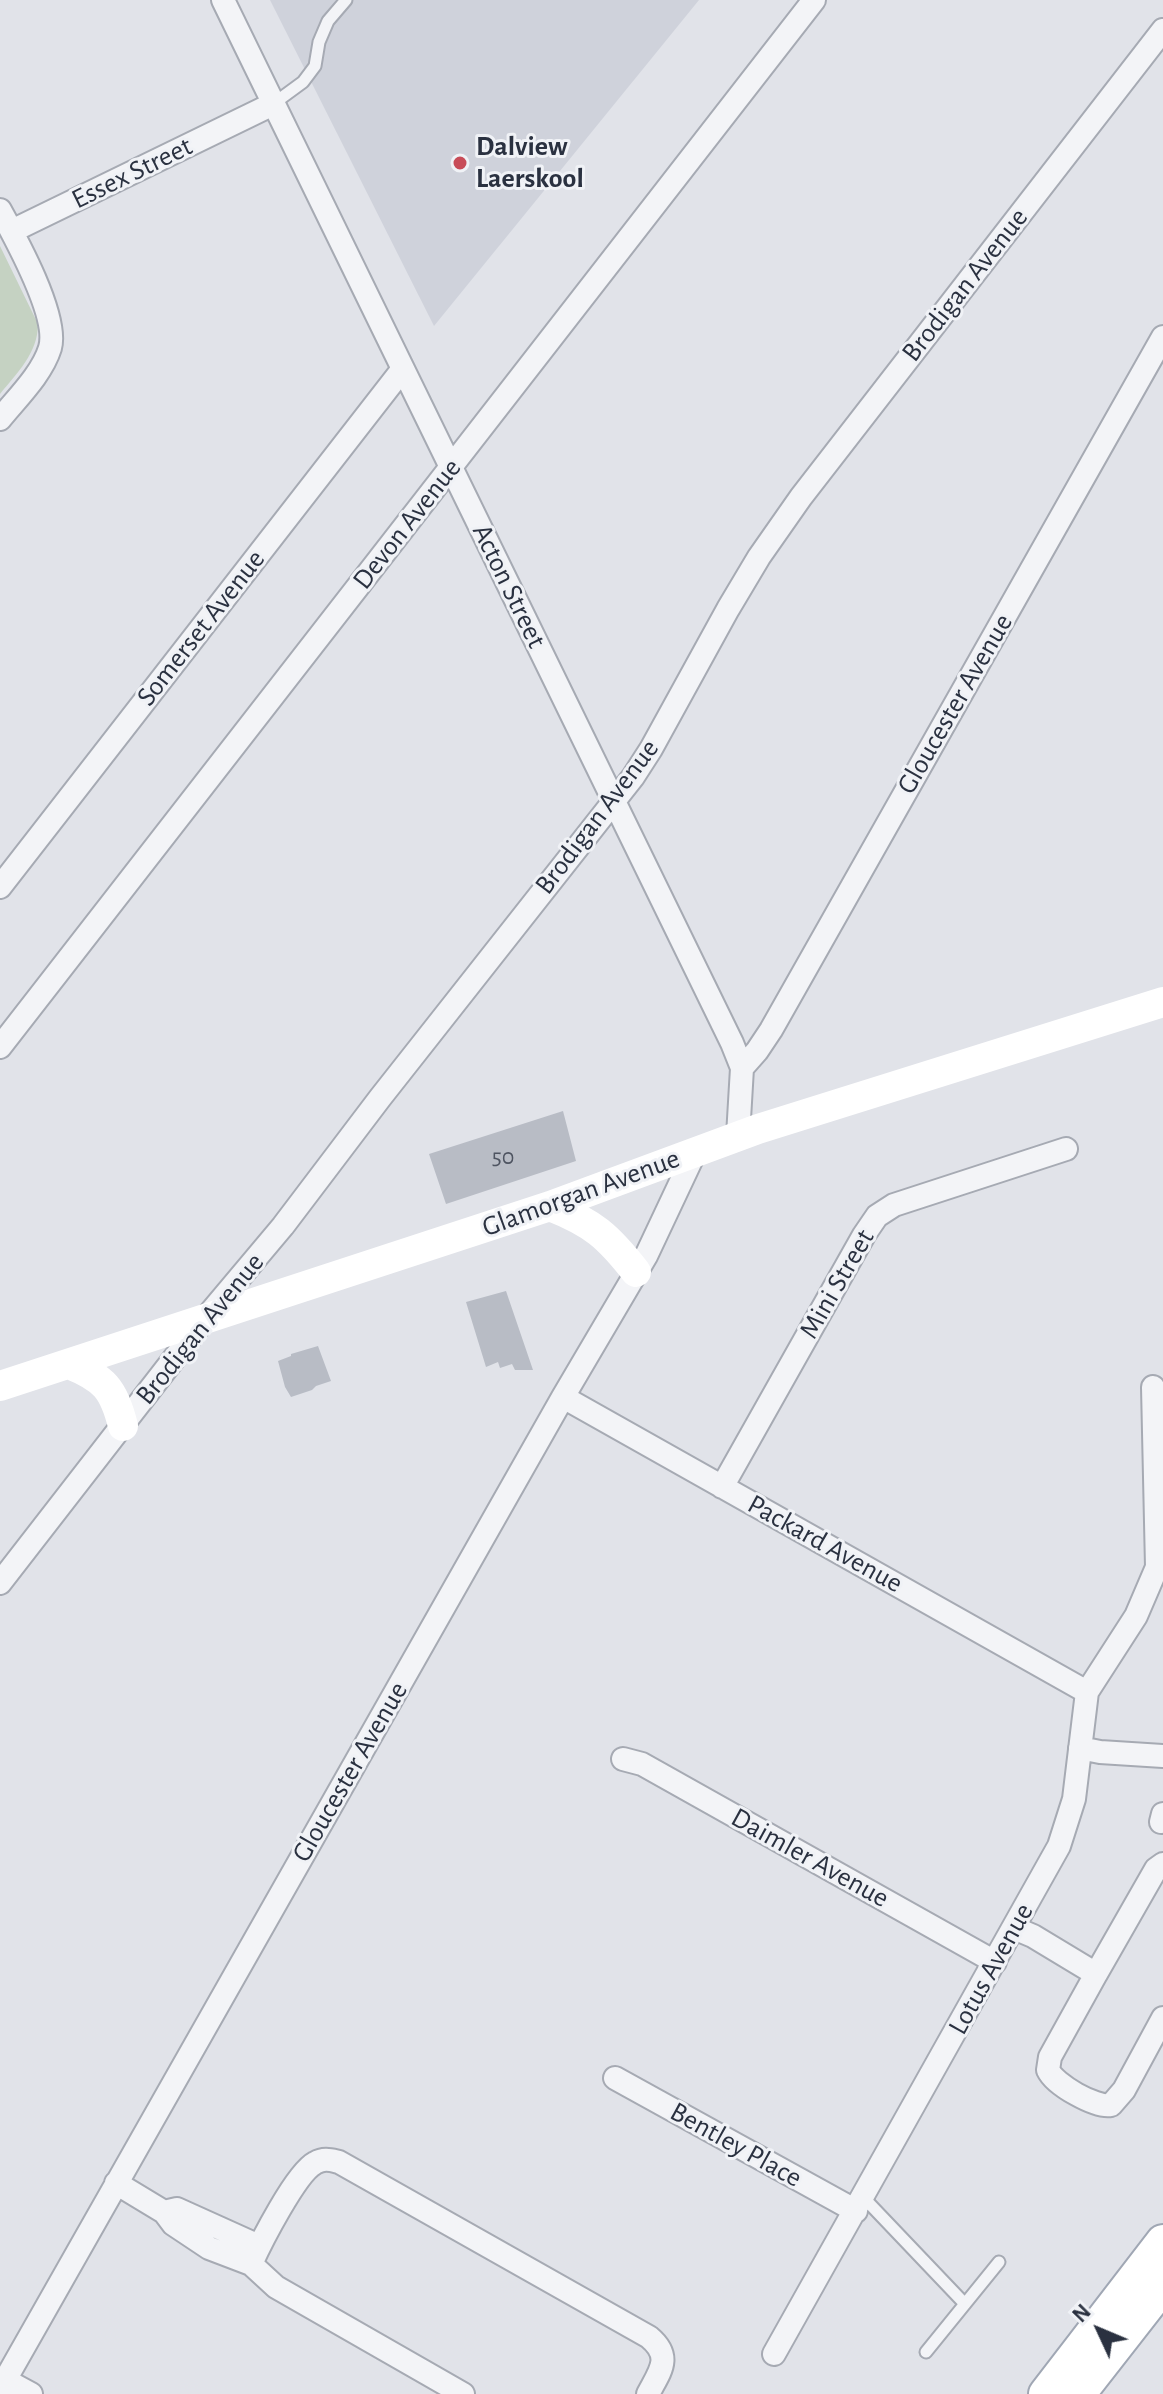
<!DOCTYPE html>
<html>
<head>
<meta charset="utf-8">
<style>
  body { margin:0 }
  #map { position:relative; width:1163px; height:2394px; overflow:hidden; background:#e1e3e9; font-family:"Alegreya Sans",sans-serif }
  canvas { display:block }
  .north { position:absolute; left:1059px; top:2290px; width:80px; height:80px; -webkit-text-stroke:6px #f0f2f6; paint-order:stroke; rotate:314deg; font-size:22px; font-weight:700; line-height:32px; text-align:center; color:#2a3140 }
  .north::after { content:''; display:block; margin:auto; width:28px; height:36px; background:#2a3140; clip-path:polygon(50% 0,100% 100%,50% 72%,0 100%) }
</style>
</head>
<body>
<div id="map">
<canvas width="1163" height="2394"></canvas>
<div class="north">N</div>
</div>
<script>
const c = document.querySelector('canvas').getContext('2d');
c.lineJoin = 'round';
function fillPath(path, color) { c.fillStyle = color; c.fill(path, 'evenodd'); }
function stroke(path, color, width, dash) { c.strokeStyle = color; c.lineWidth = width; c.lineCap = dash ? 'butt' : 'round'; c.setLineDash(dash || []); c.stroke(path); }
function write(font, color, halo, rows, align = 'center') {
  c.font = font + ' "Alegreya Sans",sans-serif'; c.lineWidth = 6; c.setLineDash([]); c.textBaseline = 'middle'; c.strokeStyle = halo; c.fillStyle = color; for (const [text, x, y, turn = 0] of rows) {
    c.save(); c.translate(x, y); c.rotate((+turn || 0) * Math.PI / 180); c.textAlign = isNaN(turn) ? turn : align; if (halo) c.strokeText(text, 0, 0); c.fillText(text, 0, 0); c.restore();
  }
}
const built = new Path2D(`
  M270,0H699L434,326Z`);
const green = new Path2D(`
  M0,246L38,324C38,353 17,373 0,394Z`);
const building = new Path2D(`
  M563,1111L576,1161L446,1204L429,1154Z
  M506,1291L533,1370H515L512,1364L500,1368L498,1362L486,1367L466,1302Z
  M318,1346L331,1381L316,1386L312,1390L291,1397L285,1387L278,1361L291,1356V1354Z`);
const lane = new Path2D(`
  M273,104L303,82L315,66L319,42L328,21L346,0
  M864,2198L965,2304
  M926,2352L999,2262`);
const street = new Path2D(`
  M223,0L732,1043L742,1068L738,1136
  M0,210C16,239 59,317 50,348C42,374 17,398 0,419
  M12,231L273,104
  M0,887L402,370
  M0,1047L814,0
  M742,1068L757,1051L771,1030L1163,337
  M563,1397L1087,1692
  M722,1487L864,1235L877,1216L894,1205L1066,1149
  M0,1583L204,1320L283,1226L380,1098L633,777L651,749L728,609L759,557L801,497L1163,30
  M1080,1748L1100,1752L1163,1756
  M623,1759L642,1764L995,1962
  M1161,1822L1163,1814
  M1014,1928L1033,1936L1096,1974L1156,1869L1163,1864
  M1096,1974L1050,2057L1048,2070C1055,2085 1096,2108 1111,2105L1124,2090L1163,2018
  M615,2078L856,2211
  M116,2183L164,2212L173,2224L209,2248L251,2264L276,2287L463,2394
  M164,2212L177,2209L259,2246
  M251,2264C261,2242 296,2173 315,2163C324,2158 330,2160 339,2162L649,2337C673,2357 660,2371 648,2394
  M774,2354L1059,1846L1074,1799L1087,1692L1136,1616L1157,1567L1153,1387
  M5,2380L31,2394
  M0,2389L563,1397L646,1256L695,1152`);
const secondary = new Path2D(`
  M550,1206C593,1223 608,1236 636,1272
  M69,1364C104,1378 114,1389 123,1426
  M0,1386L550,1206L758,1129L1163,1002`);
const primary = new Path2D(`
  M1046,2394L1163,2242
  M1078,2394L1163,2285`);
const markers = [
  [460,163,8,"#c84c58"]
];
const numberNames = [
  ["50",503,1157]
];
const poiNames = [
  ["Dalview",476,147],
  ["Laerskool",476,179]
];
const streetNames = [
  ["Essex Street",132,173,-26],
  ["Brodigan Avenue",965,285,-52],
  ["Devon Avenue",407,524,-52],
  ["Acton Street",509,586,64],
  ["Somerset Avenue",201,628,-52],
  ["Gloucester Avenue",955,704,-60],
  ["Brodigan Avenue",597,817,-53],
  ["Glamorgan Avenue",581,1193,-20],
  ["Mini Street",837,1284,-60],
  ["Brodigan Avenue",200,1329,-51],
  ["Packard Avenue",825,1544,29],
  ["Gloucester Avenue",350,1772,-60],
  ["Daimler Avenue",810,1858,29],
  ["Lotus Avenue",991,1969,-61],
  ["Bentley Place",736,2145,29]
];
fillPath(built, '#cfd2db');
fillPath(green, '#c5d2c2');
fillPath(building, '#b8bcc5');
stroke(lane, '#a6aab3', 15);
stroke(street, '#a6aab3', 26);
stroke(primary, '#a0a7b4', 38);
stroke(lane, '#f3f4f7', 11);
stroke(street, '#f3f4f7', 22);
stroke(secondary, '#fff', 30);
stroke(primary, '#fff', 34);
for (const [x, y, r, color] of markers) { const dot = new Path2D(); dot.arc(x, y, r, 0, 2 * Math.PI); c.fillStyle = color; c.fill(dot); stroke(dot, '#f0f2f6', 3); }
write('24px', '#4e5461', null, numberNames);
write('bold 28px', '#2a3140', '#f0f2f6', poiNames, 'left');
write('28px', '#2a3140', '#f0f2f6', streetNames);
</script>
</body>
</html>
